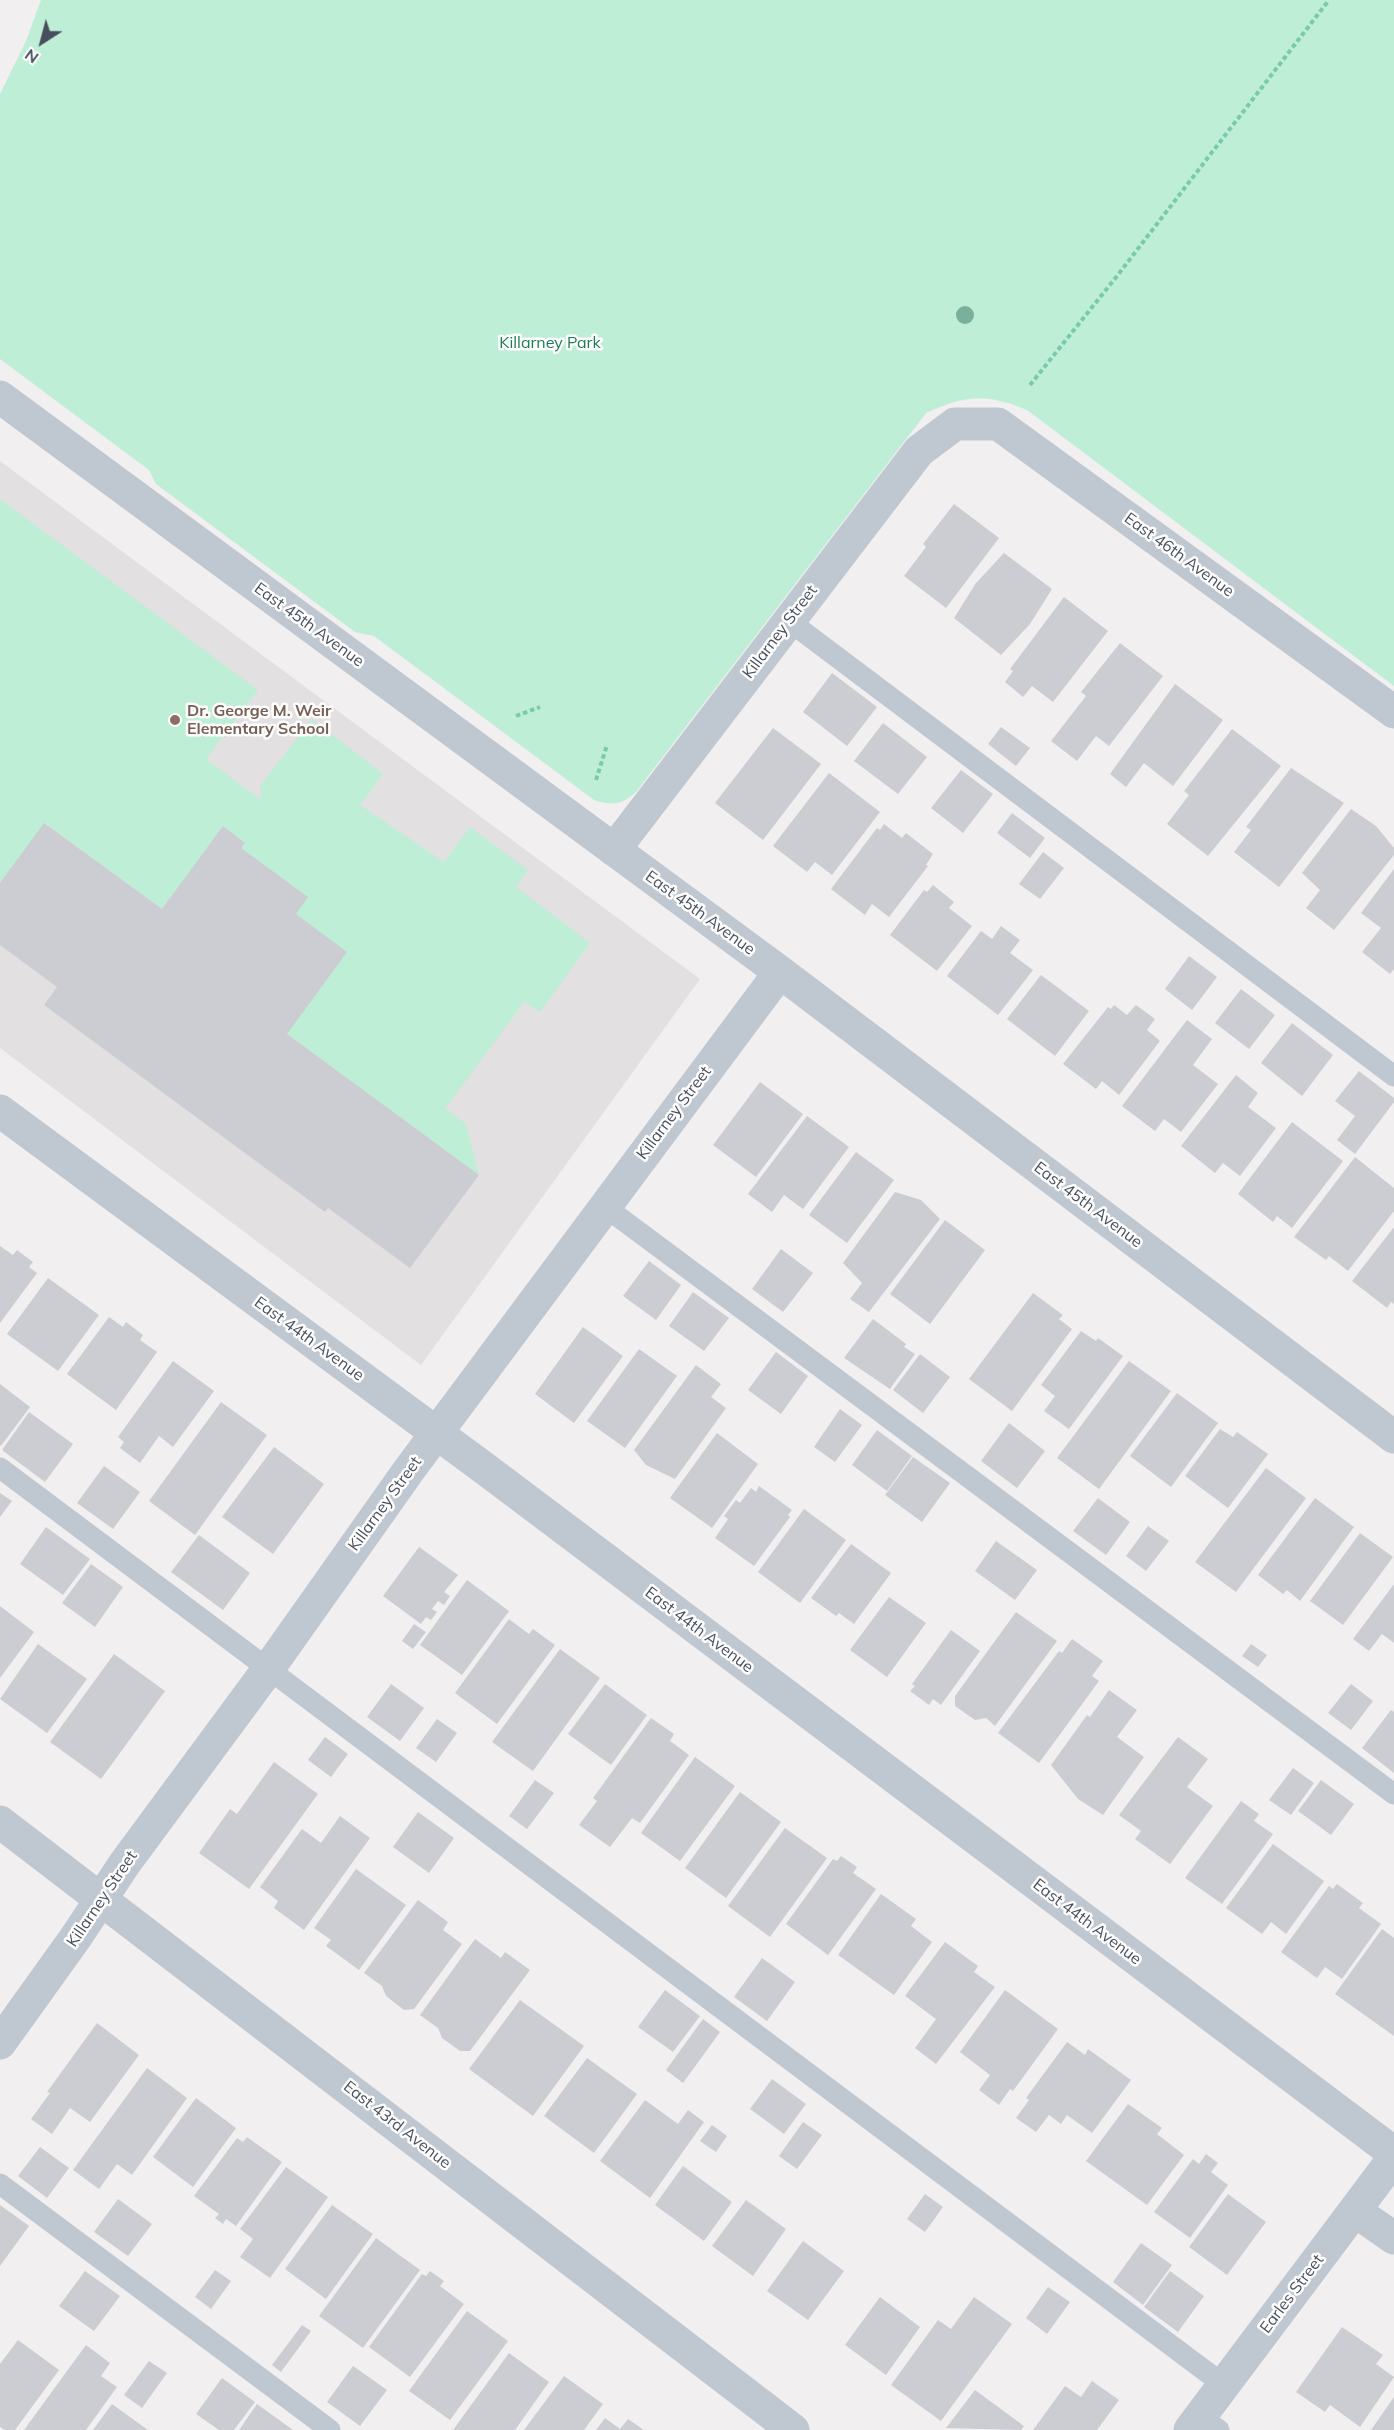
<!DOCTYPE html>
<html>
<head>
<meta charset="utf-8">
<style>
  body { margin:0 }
  #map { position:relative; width:1394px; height:2430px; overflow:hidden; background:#f1efef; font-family:Mulish,sans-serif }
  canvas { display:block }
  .north { position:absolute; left:12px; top:12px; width:60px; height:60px; -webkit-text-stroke:4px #fff; paint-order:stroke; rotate:216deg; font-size:16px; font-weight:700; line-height:24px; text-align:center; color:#474f5c }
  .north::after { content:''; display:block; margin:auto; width:21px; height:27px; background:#474f5c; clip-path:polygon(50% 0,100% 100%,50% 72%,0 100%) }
</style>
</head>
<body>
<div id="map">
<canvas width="1394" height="2430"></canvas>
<div class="north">N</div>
</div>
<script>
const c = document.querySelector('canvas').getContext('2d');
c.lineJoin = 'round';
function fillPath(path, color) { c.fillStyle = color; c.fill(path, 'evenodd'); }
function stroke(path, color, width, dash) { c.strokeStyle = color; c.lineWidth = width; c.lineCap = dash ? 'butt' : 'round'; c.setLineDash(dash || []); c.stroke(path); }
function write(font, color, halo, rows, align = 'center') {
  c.font = font + ' Mulish,sans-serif'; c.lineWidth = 5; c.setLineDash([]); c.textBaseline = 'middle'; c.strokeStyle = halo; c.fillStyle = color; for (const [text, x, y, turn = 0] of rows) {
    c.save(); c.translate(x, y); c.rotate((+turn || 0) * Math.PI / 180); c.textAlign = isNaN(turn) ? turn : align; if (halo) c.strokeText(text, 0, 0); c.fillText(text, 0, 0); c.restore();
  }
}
const education = new Path2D(`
  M0,461L700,979L421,1365L0,1048Z`);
const green = new Path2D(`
  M41,0H1394V686L1027,410C985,393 967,395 926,413L636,792C621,805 612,806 594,800L374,636L355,632L156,484L149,470L0,359V94L26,41Z
  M0,499L258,690L206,759L261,800L260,786L312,719L383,774L360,805L444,862L470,827L528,870L516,887L590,943L540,1012L524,1002L445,1109L466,1124L479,1175L287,1034L296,914L241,848L245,842L223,827L162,909L45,823L0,883Z`);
const building = new Path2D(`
  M954,504L999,538L946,608L904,576L926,547L923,544Z
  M1004,553L1052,589L1030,624L1001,655L954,618L976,583Z
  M1064,597L1108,631L1053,702L1032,686L1023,697L1005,682L1013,671L1010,669Z
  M1120,643L1163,676L1109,746L1096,736L1077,761L1051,741L1086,696L1081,692Z
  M832,673L877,707L847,746L803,712Z
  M1175,684L1223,720L1173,786L1144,763L1126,787L1110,774Z
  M883,723L927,757L898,794L854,761Z
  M1001,727L1030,748L1016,766L988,744Z
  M773,728L821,764L763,840L715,803Z
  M1232,729L1281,766L1208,856L1167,824L1189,795L1184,791Z
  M1291,768L1344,803L1279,887L1234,852L1251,830L1246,827Z
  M961,770L993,794L963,833L931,808Z
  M829,773L880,812L832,875L815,862L807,872L773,846Z
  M1351,809L1376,826L1394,848V855L1334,930L1306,908L1320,890L1302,873Z
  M1012,813L1045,838L1030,858L997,833Z
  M44,823L162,909L223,826L245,843L241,848L308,897L296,914L347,952L287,1034L479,1175L410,1268L328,1208L325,1212L44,1005L57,987L0,945V883Z
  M884,824L902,838L906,833L933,854L926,865L928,866L889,917L872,904L865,915L831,889L877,828L880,830Z
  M1043,852L1064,868L1040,899L1019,884Z
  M1394,869V969L1390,974L1362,952L1381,928L1361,913Z
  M933,885L954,902L949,908L972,926L937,971L890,935L924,890L927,892Z
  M1001,926L1020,940L1010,953L1033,970L998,1015L947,976L981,931L992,939Z
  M1189,956L1217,977L1192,1010L1165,989Z
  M1041,975L1089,1011L1055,1056L1007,1019Z
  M1241,989L1275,1015L1249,1049L1215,1023Z
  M1114,1005L1127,1015L1136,1005L1155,1019L1147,1030L1160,1041L1119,1095L1102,1081L1096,1089L1063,1064L1108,1007L1111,1009Z
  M1187,1020L1212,1039L1193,1065L1218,1084L1181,1132L1164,1119L1155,1131L1122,1106Z
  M1292,1023L1333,1055L1302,1096L1261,1063Z
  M1359,1071L1394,1098V1102L1355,1154L1337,1140L1355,1116L1335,1101Z
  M1236,1075L1258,1093L1248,1107L1276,1128L1240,1176L1223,1163L1215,1173L1181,1146Z
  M760,1082L803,1114L756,1177L713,1145Z
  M807,1116L849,1147L803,1209L784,1195L772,1212L748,1194Z
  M1292,1122L1343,1161L1292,1228L1277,1216L1273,1222L1238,1194Z
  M856,1152L894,1180L847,1243L809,1215Z
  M1355,1157L1394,1188V1211L1348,1271L1329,1256L1326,1260L1294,1237Z
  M895,1192L921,1200L940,1219L869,1312L850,1299L862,1283L843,1263Z
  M945,1220L985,1250L930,1324L890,1294Z
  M1394,1227V1304L1391,1302L1387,1308L1352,1281Z
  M0,1246L13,1255L17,1250L33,1262L29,1267L37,1273L0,1323Z
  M781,1249L813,1273L783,1312L752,1289Z
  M649,1261L681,1285L656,1320L623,1296Z
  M48,1278L99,1315L58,1371L7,1334Z
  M693,1292L729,1318L704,1351L669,1326Z
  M1033,1293L1063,1315L1059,1319L1072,1329L1012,1411L969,1379Z
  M109,1317L123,1327L126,1322L143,1335L140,1340L157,1352L116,1410L67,1374Z
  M873,1319L906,1344L904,1347L915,1354L890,1389L844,1358Z
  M583,1327L623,1356L574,1423L535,1394Z
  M1081,1331L1096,1341L1098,1338L1123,1356L1069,1429L1044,1411L1055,1396L1041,1385Z
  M639,1349L677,1376L625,1448L587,1421Z
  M776,1352L808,1376L781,1414L748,1390Z
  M920,1354L950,1377L923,1413L893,1390Z
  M173,1361L214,1391L173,1447L159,1436L140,1463L120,1448L124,1442L118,1437Z
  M1129,1361L1171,1391L1099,1489L1057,1458Z
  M696,1365L721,1384L711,1397L726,1408L675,1479L646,1465L634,1450Z
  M0,1384L30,1407L1,1446L0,1445Z
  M1177,1393L1218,1423L1171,1487L1130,1456Z
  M221,1402L267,1435L195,1535L149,1501Z
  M840,1409L862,1425L835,1462L814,1447Z
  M29,1412L73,1444L45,1482L2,1450Z
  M1009,1423L1045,1451L1017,1488L981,1461Z
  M1220,1429L1233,1437L1237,1432L1268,1454L1228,1508L1185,1476Z
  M877,1430L912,1456L887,1491L852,1465Z
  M717,1433L758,1464L712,1528L670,1498Z
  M274,1447L324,1484L273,1554L222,1517Z
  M913,1457L950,1483L922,1522L885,1495Z
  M104,1466L140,1492L113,1529L77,1503Z
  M1266,1468L1306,1498L1236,1592L1195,1562Z
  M759,1486L792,1510L788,1515L790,1517L754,1566L715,1538L728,1519L724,1516L736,1500L740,1503L751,1488L756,1492Z
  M0,1493L12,1501L0,1517Z
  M1098,1498L1130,1522L1106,1555L1073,1531Z
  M1315,1498L1354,1527L1300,1601L1287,1590L1283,1594L1258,1575Z
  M804,1509L846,1540L800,1603L758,1572Z
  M1148,1526L1169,1541L1146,1571L1126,1556Z
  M46,1527L90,1559L63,1595L20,1564Z
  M1360,1533L1393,1557L1343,1625L1310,1601Z
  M199,1535L250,1573L223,1610L171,1572Z
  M996,1541L1037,1570L1015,1600L975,1571Z
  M851,1544L891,1573L854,1624L839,1613L836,1616L811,1598Z
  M419,1547L458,1575L444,1592L450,1596L444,1605L438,1601L432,1609L437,1612L431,1620L426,1617L421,1624L383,1596Z
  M91,1564L123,1587L95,1627L62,1603Z
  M467,1580L509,1611L462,1675L420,1645Z
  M1394,1584V1643L1382,1634L1369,1651L1353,1639Z
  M889,1597L926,1623L887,1677L850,1650Z
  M0,1606L34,1632L0,1678Z
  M1016,1612L1057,1641L995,1726L986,1718L975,1720L955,1706V1696Z
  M509,1619L529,1634L533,1629L555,1645L497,1724L455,1693Z
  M414,1624L426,1632L413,1649L402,1641Z
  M951,1630L980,1651L941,1705L933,1699L929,1705L910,1691L915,1686L912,1684Z
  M1072,1639L1103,1661L1092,1676L1099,1681L1039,1763L998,1733L1059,1651L1062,1653Z
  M38,1644L87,1679L47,1733L0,1699Z
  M1251,1644L1267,1655L1258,1667L1242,1656Z
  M560,1649L600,1678L533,1771L492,1742Z
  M114,1654L165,1691L101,1779L50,1742Z
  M391,1684L424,1708L400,1741L367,1717Z
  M605,1684L647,1715L611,1765L568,1734Z
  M1351,1684L1373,1701L1351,1730L1328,1713Z
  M1109,1690L1137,1710L1117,1737L1144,1757L1103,1815L1078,1799L1051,1765L1087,1715L1090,1717Z
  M1391,1710L1394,1712V1773L1362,1748Z
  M651,1718L674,1734L670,1741L689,1755L640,1823L632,1818L610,1847L579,1825L597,1801L593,1798Z
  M437,1719L457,1733L436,1762L416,1748Z
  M325,1737L348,1754L331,1777L308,1760Z
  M1178,1737L1208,1759L1187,1787L1213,1806L1170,1864L1135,1839L1141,1831L1119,1815Z
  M695,1757L735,1786L680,1861L641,1833Z
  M274,1762L318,1794L249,1889L199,1853L230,1809L237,1814Z
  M1293,1768L1314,1783L1291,1815L1269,1800Z
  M535,1780L554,1793L527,1829L509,1816Z
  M1321,1780L1354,1804L1331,1835L1298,1811Z
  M740,1792L781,1822L726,1898L685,1868Z
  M1241,1801L1259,1814L1254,1821L1273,1834L1222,1904L1185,1878Z
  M418,1812L454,1838L429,1873L393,1847Z
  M340,1816L370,1838L304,1930L274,1908L278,1901L260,1887L302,1829L321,1843Z
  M785,1828L827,1858L770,1937L728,1906Z
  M1273,1844L1324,1881L1286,1934L1271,1922L1262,1934L1226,1908Z
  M841,1856L857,1867L853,1873L876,1889L828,1955L786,1924L833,1859L837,1861Z
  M356,1869L406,1905L359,1970L326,1946L331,1940L314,1928Z
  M1337,1884L1363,1903L1359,1908L1381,1924L1342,1979L1325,1967L1317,1978L1281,1952L1329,1886L1333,1889Z
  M881,1894L916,1919L911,1926L932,1942L894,1995L838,1955Z
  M418,1900L448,1922L443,1930L462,1944L414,2009L404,2010L386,1996L382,1986L364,1973Z
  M1382,1929L1394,1938V2036L1335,1994Z
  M475,1939L501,1958L505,1952L530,1970L470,2051H460L442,2038L438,2028L420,2015Z
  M945,1942L978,1966L974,1972L995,1987L936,2064L915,2048L936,2019L905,1996Z
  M762,1958L795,1982L767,2021L734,1997Z
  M665,1990L700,2016L673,2052L638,2027Z
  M1005,1990L1058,2029L1013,2091L1010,2089L999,2105L979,2090L990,2075L960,2052Z
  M520,2000L584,2046L533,2116L469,2069Z
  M703,2019L720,2032L683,2083L666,2070Z
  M97,2023L139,2055L90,2122L70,2108L52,2134L31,2119L50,2093L47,2092Z
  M1067,2042L1085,2055L1088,2049L1131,2080L1092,2133L1067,2115L1061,2124L1049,2115L1036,2132L1016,2118L1029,2100L1026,2098Z
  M587,2058L637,2094L594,2153L544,2116Z
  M147,2068L187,2098L132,2175L117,2164L99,2189L73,2170Z
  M772,2079L806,2104L784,2134L750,2109Z
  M196,2098L236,2128L193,2187L153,2157Z
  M645,2100L678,2124L688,2110L704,2122L650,2198L600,2161Z
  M1128,2104L1162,2128L1157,2134L1184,2155L1147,2205L1086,2161Z
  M803,2122L822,2135L797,2169L779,2156Z
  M712,2125L727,2136L716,2152L700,2141Z
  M247,2137L282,2162L236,2226L226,2219L223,2224L215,2218L219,2214L194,2196L237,2138L243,2142Z
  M40,2147L69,2168L47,2198L18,2176Z
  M1206,2154L1218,2163L1211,2172L1228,2185L1190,2238L1154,2212L1193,2159L1199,2164Z
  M683,2166L732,2202L704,2241L655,2205Z
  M286,2167L328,2197L270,2278L240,2257L253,2239L240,2229Z
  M925,2194L943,2207L925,2232L907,2219Z
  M1228,2194L1266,2222L1227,2275L1189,2247Z
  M118,2199L152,2224L128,2256L94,2232Z
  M746,2200L786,2229L753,2276L712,2246Z
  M0,2205L29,2226L0,2266Z
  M332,2205L373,2234L326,2299L285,2269Z
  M376,2238L420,2270L363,2348L319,2316Z
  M803,2241L844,2271L808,2320L767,2291Z
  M1141,2243L1172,2265L1143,2305L1113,2282Z
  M215,2270L231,2281L211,2309L195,2297Z
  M85,2271L120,2296L94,2331L59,2306Z
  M430,2271L444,2281L440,2286L464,2304L410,2377L369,2347L422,2274L426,2276Z
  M1170,2271L1204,2296L1178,2332L1144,2307Z
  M1048,2287L1070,2302L1047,2334L1026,2318Z
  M880,2297L920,2327L886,2375L845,2345Z
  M974,2297L1012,2324L941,2421L891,2385L938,2320L951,2329Z
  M467,2311L508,2341L450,2420L409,2391Z
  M302,2325L311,2331L281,2372L272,2365Z
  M1342,2327L1383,2355L1376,2364L1394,2377L1360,2427L1330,2405L1325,2412L1296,2392Z
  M18,2340L59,2370L15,2430H5L0,2427V2364Z
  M86,2345L110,2363L101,2376L117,2387L86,2430H24Z
  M509,2353L549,2382L515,2430H453Z
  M149,2361L167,2373L142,2408L124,2395Z
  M353,2366L387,2390L360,2426L327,2402Z
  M564,2376L603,2404L584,2430H524Z
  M222,2378L255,2402L234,2430H219L196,2414Z
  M1092,2381L1119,2400L1097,2430H1033L1065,2386L1081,2397Z
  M975,2390L1024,2426L1021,2430L946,2428Z
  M1394,2397V2430H1371Z
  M112,2404L148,2430H93Z
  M257,2404L293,2430H239Z
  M605,2418L620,2429L628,2419L644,2430H596Z`);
const path = new Path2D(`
  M1030,385L1117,276L1329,0
  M516,716L540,707
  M596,780L607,745`);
const lane = new Path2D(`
  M789,621L1394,1076
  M604,1206L1394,1794
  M0,1468L1224,2385
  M0,2184L330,2430
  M1200,2417L1219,2430`);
const street = new Path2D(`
  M0,397L780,972L1394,1437
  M614,850L919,451L955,424H998L1394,712
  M0,1111L484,1468L1394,2153
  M0,1822L793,2430
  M0,2043L76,1937L125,1863L269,1668L409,1470L780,972
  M1355,2211L1394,2238
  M1190,2430L1394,2158`);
const trees = [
  [965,315]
];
const markers = [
  [175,720,6,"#8d6e63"]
];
const parkNames = [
  ["Killarney Park",550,343]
];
const streetNames = [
  ["East 46th Avenue",1179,555,36],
  ["East 45th Avenue",309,625,36],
  ["Killarney Street",780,632,-53],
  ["East 45th Avenue",700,913,36],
  ["Killarney Street",674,1113,-53],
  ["East 45th Avenue",1088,1205,37],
  ["East 44th Avenue",309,1339,36],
  ["Killarney Street",385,1504,-54],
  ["East 44th Avenue",699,1630,37],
  ["Killarney Street",102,1899,-56],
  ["East 44th Avenue",1087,1922,37],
  ["East 43rd Avenue",397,2125,38],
  ["Earles Street",1292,2294,-53]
];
const educationNames = [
  ["Dr. George M. Weir",187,711],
  ["Elementary School",187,729]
];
fillPath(education, '#e2e0e1');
fillPath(green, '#beeed6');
fillPath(building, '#cccdd3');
stroke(path, '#77cbac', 4, [4.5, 3]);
stroke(lane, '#bfc7d0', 21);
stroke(street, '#bfc7d0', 33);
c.fillStyle = '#7ab09b';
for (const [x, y] of trees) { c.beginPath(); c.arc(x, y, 9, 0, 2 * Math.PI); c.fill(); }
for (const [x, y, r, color] of markers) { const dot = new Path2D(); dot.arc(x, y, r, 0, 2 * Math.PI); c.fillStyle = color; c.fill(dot); stroke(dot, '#fff', 2); }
write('16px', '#197c57', '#fff', parkNames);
write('16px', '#474f5c', '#fff', streetNames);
write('bold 16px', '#785e54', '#fff', educationNames, 'left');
</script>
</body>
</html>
